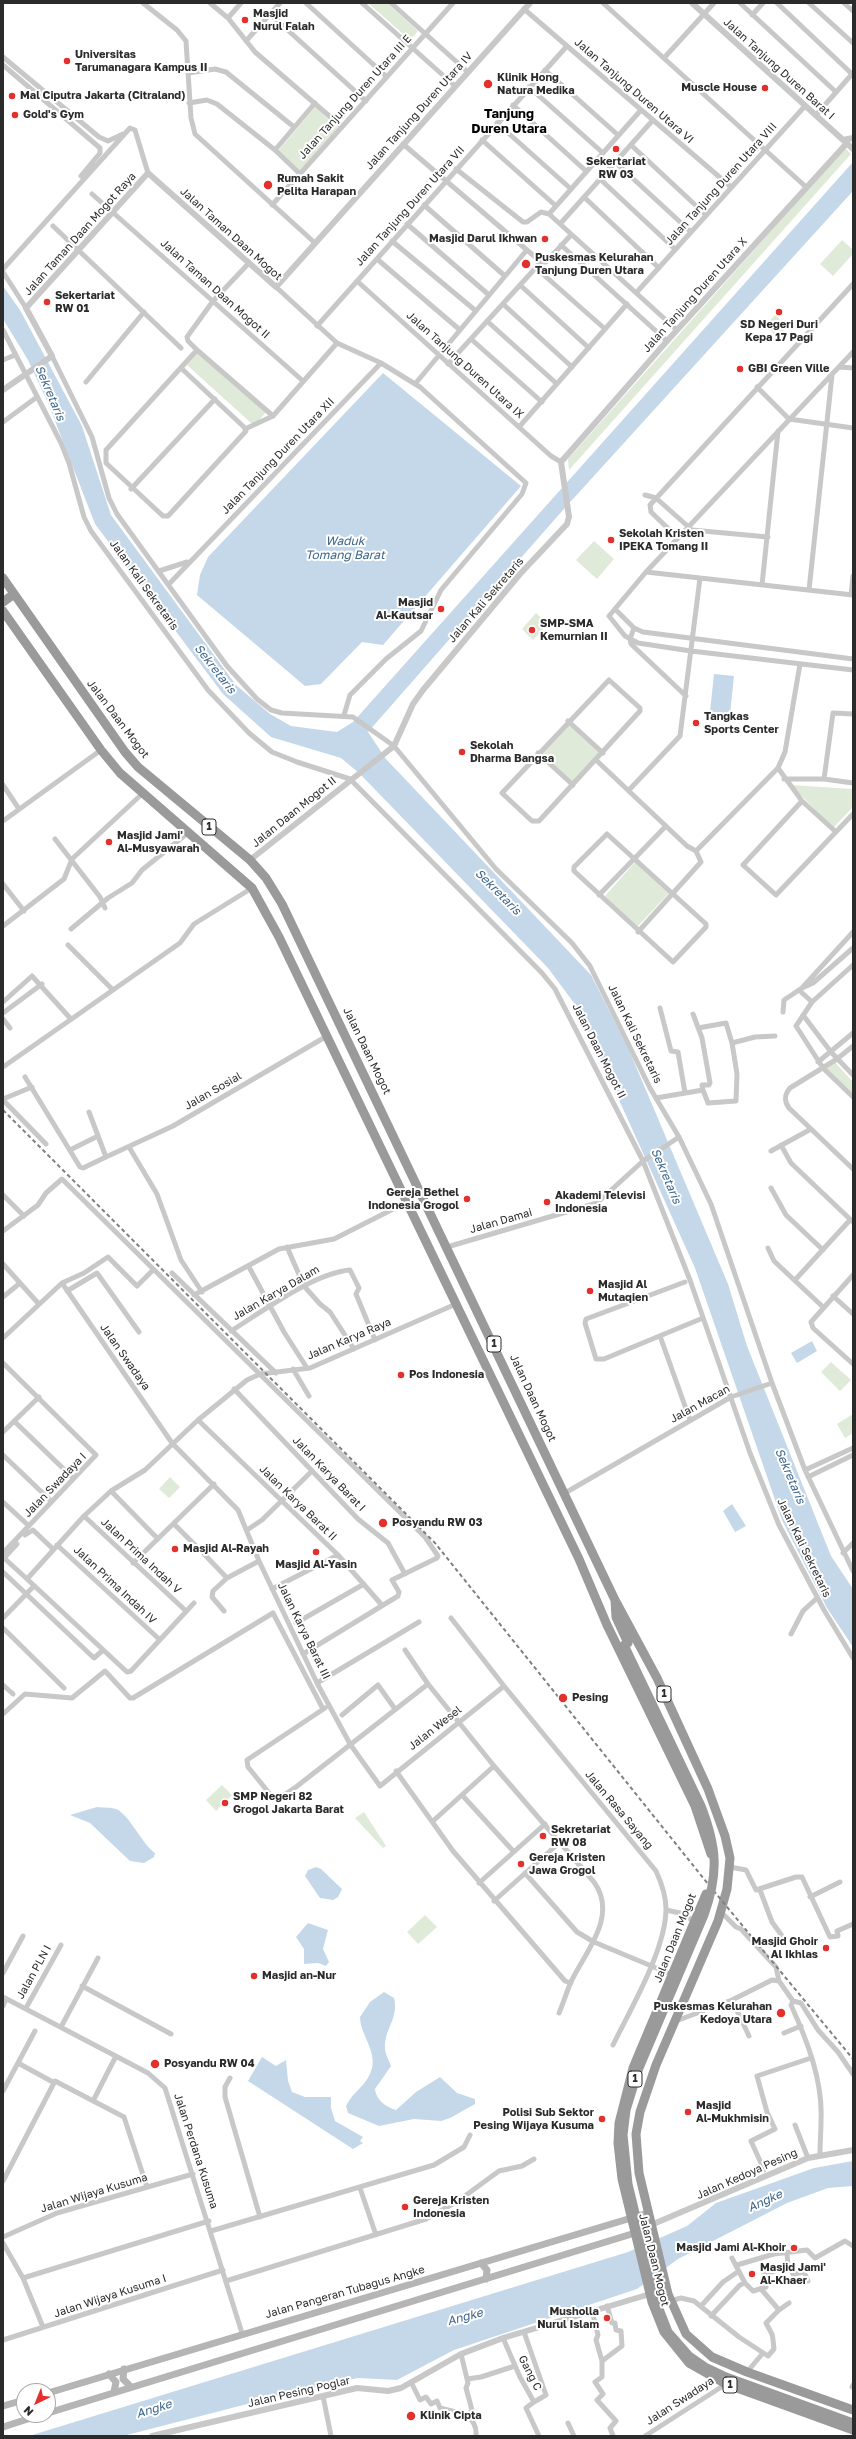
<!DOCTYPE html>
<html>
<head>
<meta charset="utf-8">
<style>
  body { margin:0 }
  #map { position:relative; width:856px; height:2439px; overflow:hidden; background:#fff; font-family:"Golos Text",sans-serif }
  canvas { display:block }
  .frame { position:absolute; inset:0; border:4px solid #2b2b2b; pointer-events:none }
  .north { position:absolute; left:16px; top:2383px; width:40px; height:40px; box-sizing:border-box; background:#fff; border:1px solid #aaa; border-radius:50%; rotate:223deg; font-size:11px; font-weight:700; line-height:16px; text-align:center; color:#2b2b2b }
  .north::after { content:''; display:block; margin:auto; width:14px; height:18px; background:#e3302c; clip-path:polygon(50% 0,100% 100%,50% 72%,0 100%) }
</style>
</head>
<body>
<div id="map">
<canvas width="856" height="2439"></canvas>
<div class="frame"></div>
<div class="north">N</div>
</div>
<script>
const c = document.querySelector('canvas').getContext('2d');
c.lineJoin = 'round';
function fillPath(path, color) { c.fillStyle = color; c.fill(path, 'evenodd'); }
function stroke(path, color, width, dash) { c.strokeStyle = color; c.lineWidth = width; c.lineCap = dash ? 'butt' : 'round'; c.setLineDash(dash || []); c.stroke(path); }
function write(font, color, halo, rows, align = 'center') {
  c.font = font + ' "Golos Text",sans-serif'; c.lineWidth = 4; c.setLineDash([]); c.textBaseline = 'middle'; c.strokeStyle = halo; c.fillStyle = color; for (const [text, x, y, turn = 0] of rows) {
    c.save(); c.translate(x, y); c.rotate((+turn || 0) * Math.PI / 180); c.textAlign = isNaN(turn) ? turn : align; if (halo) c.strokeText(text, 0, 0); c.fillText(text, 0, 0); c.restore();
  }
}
const green = new Path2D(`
  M368,3H387L418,31L410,40Z
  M315,107L338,128L299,171L278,151Z
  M845,148L851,154L569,470L568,459Z
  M842,240L853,250V254L833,276L820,264Z
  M775,315L787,326L778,337L765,326Z
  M200,350L266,412L256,424L251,423L187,365Z
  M594,541L614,559L597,579L576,560Z
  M536,613L548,624L533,640L522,629Z
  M568,722L601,753L573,783L539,753Z
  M791,785L853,789V807L833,828Z
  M636,861L670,892L637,927L605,896Z
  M833,1060L853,1082V1095L822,1066Z
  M831,1362L851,1380L840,1391L821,1372Z
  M853,1414V1433L845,1438L837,1424Z
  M170,1477L180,1487L169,1498L159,1489Z
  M222,1785L232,1795L216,1811L206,1800Z
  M364,1812L386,1846L383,1848L355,1818Z
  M425,1915L437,1927L418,1944L407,1932Z`);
const water = new Path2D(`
  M853,162V191L563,510L368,732L386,759L591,975L629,1050L728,1284L747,1346L831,1556L853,1589V1647L827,1608L782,1520L695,1268L577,1007L548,968L359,773L341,758L271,737L223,694L95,524L48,403L28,360L3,319V286L20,310L82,426L111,515L236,685L270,714L291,726L337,732L353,722Z
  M383,373L521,486L383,645L362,642L321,684L305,686L197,595L200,575L208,557Z
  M714,674L734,676L730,714L710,712Z
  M812,1341L817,1351L797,1363L791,1353Z
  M732,1504L746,1526L735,1532L723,1511Z
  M97,1807C103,1808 111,1807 116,1809C130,1815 141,1843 155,1853L154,1857L144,1863L130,1861L90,1823L70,1815Z
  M316,1867L321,1869L342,1889L338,1897L333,1900L320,1898L305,1876L308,1870Z
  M308,1923L328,1930L323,1949L329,1962L326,1966L318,1963L304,1964V1949L296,1937Z
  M384,1992L394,1998C399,2019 384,2029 385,2048C385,2054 389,2060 391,2066L375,2089C376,2100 386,2107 396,2110L416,2092L440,2077L457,2093L475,2099V2104L450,2118L441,2121L414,2119L379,2126L348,2113L346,2106C352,2093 365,2086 370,2074C380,2053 360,2036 360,2017L370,2002Z
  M262,2057L276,2066L286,2060L288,2081L292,2092L305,2097H331V2108L335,2121L363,2137L360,2141L363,2143L353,2149L248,2081Z
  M853,2161V2186L828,2188L787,2203L678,2259L637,2289L454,2350L397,2380L358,2378L321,2385L123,2436H29L628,2252L687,2226L716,2203L814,2168Z`);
const minor = new Path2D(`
  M143,3L177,30L186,41L191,118L195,134L315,243
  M210,3L228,18L255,52L342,127
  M306,3L387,77
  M362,3L455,86
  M391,3L468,72
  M603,3L806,187
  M740,3L836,92
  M777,3L852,74
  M809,3L853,43
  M844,3L853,11
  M524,9L731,187
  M270,14L366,101
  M752,15L763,3
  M228,18L241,3
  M246,41L280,3
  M3,57L99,137L108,141L123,134
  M664,58L714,3
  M3,65L100,148V153L81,176
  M545,70L618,135
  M188,73L215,69L226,72L294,127
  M529,87L603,153
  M189,103L207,100L217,104L275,150L300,174
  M513,105L586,171
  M816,115L853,73
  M497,123L571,189
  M482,140L556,206
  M403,144L541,262
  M631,145L706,215
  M275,150L315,103
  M615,162L691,232
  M456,169L523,222H527L541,212L549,214L677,330
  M600,179L675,249
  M92,194L303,381
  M584,197L659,268
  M272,205L453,3
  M424,205L505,276
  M549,214L641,110
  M407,224L489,295
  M560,224L653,120
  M53,226L181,348
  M392,241L476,311
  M561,245L667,341
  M377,259L460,330
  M249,263L213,301L187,337L188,341L197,350L273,416
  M536,268L605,329
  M3,269L130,128L135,130L148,173
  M3,272L26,308
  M357,281L551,456L561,462
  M520,285L589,348
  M276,287L337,343L381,363L420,387L526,483L522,494L441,590L421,631L386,659L350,695L344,715
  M636,293L805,106
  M503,304L572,367
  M487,321L557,384
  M317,326L567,46
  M3,330L61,443L69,463L84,517L91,531L208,690L249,733L272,752L297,762L350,779L542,973L555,989L643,1161L690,1280L750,1453L779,1525L824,1610L853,1658
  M471,339L542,402
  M853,352L646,572L609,616L625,636L638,643L691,651L853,670
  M52,356L92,437L109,498L117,514L227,666L257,699L271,710L282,713L353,717L394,746L496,869L572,943L590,966L650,1088L679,1137L711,1204L772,1383L805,1470L853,1571
  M3,360L15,355
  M448,364L541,262H546L571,235
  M840,367L853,368
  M181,368L245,428L246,431L168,516H163L106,463V450L197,350
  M86,382L144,312
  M415,384L526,251
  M757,387L789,419L853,428
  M3,422L37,397
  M519,427L627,304
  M245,429L273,416L337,343
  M131,489L215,399
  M645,495L656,498L692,530L768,537
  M678,538L651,512L650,505L853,284
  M159,571L187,562
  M646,572L853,595
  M169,584L381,363
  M762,585L778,431
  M809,590L832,375
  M851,595L853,576
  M615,609L634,628L643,632L853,659
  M634,628L630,639L631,644L686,696
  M609,680L640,708V711L539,821H532L502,793Z
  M568,721L603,753
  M538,753L573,785
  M596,760L687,846L696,851L701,862L638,932
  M778,768L802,801L836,832
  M784,779H824L853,783
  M824,779L833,713L853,714
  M3,785L19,809
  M629,790L680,736L700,578
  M802,801L743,865L776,895L853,814
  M3,821L101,750
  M607,834L706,924V927L673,962L574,871V867Z
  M55,839L100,897L105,908
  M696,851L778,768L785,752L800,664
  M3,884L24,911
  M599,895L666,826
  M3,926L64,879L72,859L143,793
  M71,929L108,898L132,883L142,870L189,832
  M853,965L812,1002L796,1026L823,1068L853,1097
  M802,988L813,983L853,948
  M113,990L180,943L194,924L252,888
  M799,990L812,1002
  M3,1002L32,976L70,1018
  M660,1008L671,1051L678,1052L685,1093
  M783,1012L784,1000L802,988L853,932
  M3,1013L42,984
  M693,1014L702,1038L710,1083L709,1085H702L703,1090
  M803,1015L831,1052L853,1075
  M3,1019L10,1028
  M698,1028L726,1023L732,1043L755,1037L775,1036
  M853,1046L837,1059L790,1088C784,1095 784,1101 789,1108L853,1169
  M818,1062L853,1033
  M3,1067L113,990L68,945
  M25,1077L80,1167L83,1168L106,1157
  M656,1098L703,1090L708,1103L736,1101L737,1074L732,1043
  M3,1099L32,1087
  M3,1100L46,1144
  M89,1112L106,1157L173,1126L327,1036
  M781,1145L791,1163L853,1222
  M129,1147L157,1194L181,1260L202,1292
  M70,1150L98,1136
  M771,1151L811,1129
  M771,1188L786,1215L823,1250
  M3,1195L24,1216
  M3,1231L38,1205L46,1193L62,1179L425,1537L438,1556L437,1558L392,1580L399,1592L398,1596L303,1654
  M287,1247L304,1286L320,1304L330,1312L354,1349
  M447,1247L597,1203L643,1161L679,1137
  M768,1248L774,1261L823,1307
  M3,1264L38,1303
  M249,1267L284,1332L307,1368
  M172,1273L276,1373
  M853,1275L811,1322L813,1328L853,1364
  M795,1280L850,1220
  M685,1282L586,1319L585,1323L596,1359H604L703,1318
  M62,1283L172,1443L238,1510L259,1561L317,1683L350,1744L380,1786L504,1686
  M67,1291L97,1273L139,1332
  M194,1295L279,1249L334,1239L407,1202
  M833,1296L853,1314
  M3,1297L20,1283
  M231,1331C263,1311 314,1273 350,1270L359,1288L356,1294L375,1340
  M660,1336L690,1420
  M3,1338L62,1283L84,1273L108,1257L137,1286L153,1270
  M3,1363L96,1455L3,1553
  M293,1369L309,1396
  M234,1389L358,1519L388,1543L405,1574
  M198,1420L338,1555L381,1604
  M14,1421L73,1478
  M3,1432L39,1397
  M3,1455L51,1501
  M805,1470L853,1448
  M808,1477L853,1455
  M111,1491L158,1539
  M565,1493L731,1397L772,1383
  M3,1502L29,1526
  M84,1516L186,1611
  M174,1524L198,1548
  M247,1530L262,1520L312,1471
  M25,1535L33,1530L53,1549
  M17,1544L4,1558L27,1579
  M57,1545L159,1639
  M843,1553L853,1543
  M204,1554L227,1578
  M133,1563L214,1484
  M3,1572L94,1658L102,1651
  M272,1589L338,1555
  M194,1603L131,1671L127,1672L27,1579L84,1516L111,1491L145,1470L198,1420L247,1380L260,1374L310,1368L456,1304
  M224,1611L212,1597L213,1591L227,1578L259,1561
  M3,1618L34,1586
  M451,1618L504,1686L656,1871C662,1884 666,1895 666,1909C666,1949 631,2008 613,2045
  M296,1623L364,1584
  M3,1628L64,1688
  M791,1634L803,1611L817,1598
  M405,1650L428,1684L494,1766L594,1882C619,1917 584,1953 570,1984C566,1994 563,2004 559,2013
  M317,1683L419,1622
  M3,1685L13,1694
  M325,1708L247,1760L248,1767L274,1799H278L296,1787L428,1684
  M3,1714L25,1694L72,1698L105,1671L130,1698H133L273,1613L323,1709
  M342,1715L378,1685L395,1709
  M396,1771L453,1851L565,1981L571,1983
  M462,1795L514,1852
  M433,1821L494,1766
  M730,1867L746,1870L756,1890L796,1877H802L830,1937L838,1936L837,1931L853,1924
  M525,1873L577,1932L594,1942L673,1975
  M479,1883L545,1824
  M760,1890L772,1922L785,1940L773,1945L767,1942
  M810,1897L840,1882
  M494,1901L560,1842
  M666,1910L680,1913L696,1922
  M721,1912L736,1927L741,1929L776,1967L779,1981L793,2001L791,2005C807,2040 823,2081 821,2120C821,2132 820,2143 820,2154
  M3,1973L23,1936
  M82,1986L171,2034
  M3,1997L148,2073L165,2088L242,2333
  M732,2000L749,2036
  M793,2001L801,2003L818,2030L838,2052L853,2074
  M3,2006L6,1999
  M26,2008L61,1945
  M676,2021L732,2000L772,1980L779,1981
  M61,2027L98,1958
  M784,2033L801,2026
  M18,2063L51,2081
  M230,2078L225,2087V2097L260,2217
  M3,2091L35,2031
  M93,2101L116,2056
  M795,2125L808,2158
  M764,2170L751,2141L775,2129L767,2112L757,2076L811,2058
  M3,2181L55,2081L124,2117L147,2187
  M360,2188L376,2235
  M211,2231L434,2165L464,2147L470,2135
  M3,2237L57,2213L193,2174
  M3,2243L23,2278L43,2327
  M787,2254L788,2266L793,2274L804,2272L808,2281
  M732,2258L745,2283L753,2291L766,2287L764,2275L788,2266
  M737,2265L774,2254L807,2250L815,2258L845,2241L853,2246
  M23,2278L209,2221
  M226,2281L426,2219L458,2201L499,2171L522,2166L534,2159
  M761,2289L779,2310L789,2303
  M670,2301L681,2298L694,2301L739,2337L768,2356L774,2349C772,2332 774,2338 766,2323L779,2310
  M607,2306L612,2323H615L616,2330L621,2331L622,2346L602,2361V2377L595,2382L603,2394L597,2400L616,2421L610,2428L613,2436
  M701,2306L723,2282L739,2271
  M592,2311L598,2335L596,2340L602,2361
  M711,2316L740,2285L745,2283
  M524,2332L546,2395L534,2402
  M503,2338L520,2377L534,2402L526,2408L539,2436
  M3,2340L223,2270
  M461,2354L468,2383L466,2388L472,2410L467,2416
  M747,2372L763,2353
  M467,2379L481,2377L515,2366
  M411,2382L420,2400L426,2397L431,2404L437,2401L440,2408C456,2412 478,2414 476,2436
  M852,2387L853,2385
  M323,2396L331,2436
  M568,2423L574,2436
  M645,2436L726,2384`);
const tertiary = new Path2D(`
  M692,3L853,149
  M843,140L853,138
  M3,390L52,356L26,308L148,173L276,287L530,3
  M250,860L394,746L413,704L423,690L520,574L567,524L569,517L561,462L667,341L847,143
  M651,2225L808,2158L853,2150
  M152,2436L357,2388L388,2391L401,2388L461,2354L503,2338L650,2294`);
const secondary = new Path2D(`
  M481,2263L487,2270L486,2279
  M124,2369L123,2379L130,2386
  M109,2374L116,2382L114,2392
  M48,2393L648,2213
  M3,2406L24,2400
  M48,2413L635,2233
  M3,2427L40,2415`);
const trunk = new Path2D(`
  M3,578L125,752L138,767L250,860L266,878L282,904L615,1600L657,1678L708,1789L725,1836L730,1858L727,1889L718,1921L656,2065L640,2112L636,2134L639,2173L668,2294L686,2334L712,2357L747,2372L853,2410
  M3,602L14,594
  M3,611L101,750L120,773L252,888L279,937L579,1559L607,1625L695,1806L711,1854
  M615,1600L616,1617L628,1643
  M706,1894L633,2068L619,2123L618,2143L622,2179L652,2302L664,2332L689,2363L726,2384L853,2430`);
const rail = new Path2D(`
  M3,1110L435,1543L708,1884L853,2059`);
const trunkBridge = new Path2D(`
  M624,1645L701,1806C717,1847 719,1873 704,1915L639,2068L626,2110L623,2135L628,2184L657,2304L668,2332L689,2356L705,2367L726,2377L853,2423`);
const markers = [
  [245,20,4,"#e3302c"],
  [67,61,4,"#e3302c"],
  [488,84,5,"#e3302c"],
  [765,88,4,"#e3302c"],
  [12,96,4,"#e3302c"],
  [15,115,4,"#e3302c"],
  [616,149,4,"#e3302c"],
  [268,185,5,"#e3302c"],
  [545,239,4,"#e3302c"],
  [526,264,5,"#e3302c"],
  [47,302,4,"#e3302c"],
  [779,312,4,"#e3302c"],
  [740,369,4,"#e3302c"],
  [611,540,4,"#e3302c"],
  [441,609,4,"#e3302c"],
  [532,630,4,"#e3302c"],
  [696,723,4,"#e3302c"],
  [462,752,4,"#e3302c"],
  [109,842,4,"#e3302c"],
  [467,1199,4,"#e3302c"],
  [547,1202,4,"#e3302c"],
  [590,1291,4,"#e3302c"],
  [401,1375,4,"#e3302c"],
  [383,1523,5,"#e3302c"],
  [175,1549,4,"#e3302c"],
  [316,1552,4,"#e3302c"],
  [563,1698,5,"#e3302c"],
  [225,1803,4,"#e3302c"],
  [543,1836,4,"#e3302c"],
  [521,1864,4,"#e3302c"],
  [826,1948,4,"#e3302c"],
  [254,1976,4,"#e3302c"],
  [781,2013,5,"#e3302c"],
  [155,2064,5,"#e3302c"],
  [688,2112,4,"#e3302c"],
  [602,2119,4,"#e3302c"],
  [405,2207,4,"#e3302c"],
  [794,2248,4,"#e3302c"],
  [752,2274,4,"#e3302c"],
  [607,2318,4,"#e3302c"],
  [411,2416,5,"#e3302c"]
];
const shields = [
  [209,827,14],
  [494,1344,14],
  [664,1694,14],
  [635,2079,14],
  [730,2385,14]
];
const shieldNames = [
  ["1",209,827],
  ["1",494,1344],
  ["1",664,1694],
  ["1",635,2079],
  ["1",730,2385]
];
const poiNames = [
  ["Masjid",253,14],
  ["Nurul Falah",253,27],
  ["Universitas",75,55],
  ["Tarumanagara Kampus II",75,68],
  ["Klinik Hong",497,78],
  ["Natura Medika",497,91],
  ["Muscle House",757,88,"right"],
  ["Mal Ciputra Jakarta (Citraland)",20,96],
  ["Gold's Gym",23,115],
  ["Sekertariat",616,162,"center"],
  ["RW 03",616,175,"center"],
  ["Rumah Sakit",277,179],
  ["Pelita Harapan",277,192],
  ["Masjid Darul Ikhwan",537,239,"right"],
  ["Puskesmas Kelurahan",535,258],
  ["Tanjung Duren Utara",535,271],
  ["Sekertariat",55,296],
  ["RW 01",55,309],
  ["SD Negeri Duri",779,325,"center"],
  ["Kepa 17 Pagi",779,338,"center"],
  ["GBI Green Ville",748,369],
  ["Sekolah Kristen",619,534],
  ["IPEKA Tomang II",619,547],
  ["Masjid",433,603,"right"],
  ["Al-Kautsar",433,616,"right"],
  ["SMP-SMA",540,624],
  ["Kemurnian II",540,637],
  ["Tangkas",704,717],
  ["Sports Center",704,730],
  ["Sekolah",470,746],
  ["Dharma Bangsa",470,759],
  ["Masjid Jami'",117,836],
  ["Al-Musyawarah",117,849],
  ["Gereja Bethel",459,1193,"right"],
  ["Indonesia Grogol",459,1206,"right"],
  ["Akademi Televisi",555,1196],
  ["Indonesia",555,1209],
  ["Masjid Al",598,1285],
  ["Mutaqien",598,1298],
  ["Pos Indonesia",409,1375],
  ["Posyandu RW 03",392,1523],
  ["Masjid Al-Rayah",183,1549],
  ["Masjid Al-Yasin",316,1565,"center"],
  ["Pesing",572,1698],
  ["SMP Negeri 82",233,1797],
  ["Grogol Jakarta Barat",233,1810],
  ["Sekretariat",551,1830],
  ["RW 08",551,1843],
  ["Gereja Kristen",529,1858],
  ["Jawa Grogol",529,1871],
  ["Masjid Ghoir",818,1942,"right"],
  ["Al Ikhlas",818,1955,"right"],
  ["Masjid an-Nur",262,1976],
  ["Puskesmas Kelurahan",772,2007,"right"],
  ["Kedoya Utara",772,2020,"right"],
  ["Posyandu RW 04",164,2064],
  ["Masjid",696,2106],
  ["Al-Mukhmisin",696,2119],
  ["Polisi Sub Sektor",594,2113,"right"],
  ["Pesing Wijaya Kusuma",594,2126,"right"],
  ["Gereja Kristen",413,2201],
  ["Indonesia",413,2214],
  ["Masjid Jami Al-Khoir",786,2248,"right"],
  ["Masjid Jami'",760,2268],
  ["Al-Khaer",760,2281],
  ["Musholla",599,2312,"right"],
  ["Nurul Islam",599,2325,"right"],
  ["Klinik Cipta",420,2416]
];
const streetNames = [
  ["Jalan Tanjung Duren Barat I",779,69,42],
  ["Jalan Tanjung Duren Utara VI",634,91,41],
  ["Jalan Tanjung Duren Utara III E",355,97,-48],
  ["Jalan Tanjung Duren Utara IV",419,111,-48],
  ["Jalan Tanjung Duren Utara VIII",721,184,-48],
  ["Jalan Tanjung Duren Utara VII",410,206,-48],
  ["Jalan Taman Daan Mogot Raya",80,234,-48],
  ["Jalan Taman Daan Mogot",231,234,42],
  ["Jalan Taman Daan Mogot II",215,289,42],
  ["Jalan Tanjung Duren Utara X",695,295,-48],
  ["Jalan Tanjung Duren Utara IX",465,365,42],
  ["Jalan Tanjung Duren Utara XII",278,456,-46],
  ["Jalan Kali Sekretaris",144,585,54],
  ["Jalan Kali Sekretaris",486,600,-49],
  ["Jalan Daan Mogot",118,719,53],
  ["Jalan Daan Mogot II",294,812,-39],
  ["Jalan Kali Sekretaris",635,1034,64],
  ["Jalan Daan Mogot",367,1051,64],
  ["Jalan Daan Mogot II",599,1051,63],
  ["Jalan Sosial",213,1091,-30],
  ["Jalan Damai",501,1221,-16],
  ["Jalan Karya Dalam",276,1293,-30],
  ["Jalan Karya Raya",349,1339,-23],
  ["Jalan Swadaya",125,1357,55],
  ["Jalan Daan Mogot",533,1398,65],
  ["Jalan Macan",700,1404,-29],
  ["Jalan Karya Barat I",329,1474,46],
  ["Jalan Swadaya I",55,1485,-46],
  ["Jalan Karya Barat II",298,1503,44],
  ["Jalan Kali Sekretaris",804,1548,64],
  ["Jalan Prima Indah V",141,1556,43],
  ["Jalan Prima Indah IV",115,1585,43],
  ["Jalan Karya Barat III",304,1631,64],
  ["Jalan Wesel",435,1728,-38],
  ["Jalan Rasa Sayang",619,1810,50],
  ["Jalan Daan Mogot",675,1938,-68],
  ["Jalan PLN I",34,1972,-61],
  ["Jalan Perdana Kusuma",196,2151,72],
  ["Jalan Kedoya Pesing",747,2174,-24],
  ["Jalan Wijaya Kusuma",94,2193,-17],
  ["Jalan Daan Mogot",654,2260,76],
  ["Jalan Pangeran Tubagus Angke",345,2292,-16],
  ["Jalan Wijaya Kusuma I",110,2296,-18],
  ["Gang C",530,2373,63],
  ["Jalan Pesing Poglar",299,2392,-13],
  ["Jalan Swadaya",680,2401,-33]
];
const waterNames = [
  ["Sekretaris",50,393,67],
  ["Waduk",345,541],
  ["Tomang Barat",345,555],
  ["Sekretaris",215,669,52],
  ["Sekretaris",498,892,45],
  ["Sekretaris",666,1176,67],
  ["Sekretaris",790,1476,67],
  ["Angke",765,2201,-25],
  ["Angke",465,2317,-15],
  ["Angke",154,2409,-17]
];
const quarterNames = [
  ["Tanjung",509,114],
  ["Duren Utara",509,129]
];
fillPath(green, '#e0ead8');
fillPath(water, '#c4d8ea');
stroke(minor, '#c8c8c8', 5);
stroke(tertiary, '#c8c8c8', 6);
stroke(secondary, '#b5b5b5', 7);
stroke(trunk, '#9a9a9a', 9);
stroke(rail, '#808080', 2, [4, 3]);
stroke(trunkBridge, '#9a9a9a', 9);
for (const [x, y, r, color] of markers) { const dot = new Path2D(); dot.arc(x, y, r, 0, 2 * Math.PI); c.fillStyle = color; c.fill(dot); stroke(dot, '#fff', 1.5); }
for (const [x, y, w] of shields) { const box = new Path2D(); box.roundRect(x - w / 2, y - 8, w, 16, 3); c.fillStyle = '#fff'; c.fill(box); stroke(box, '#2b2b2b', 1); }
write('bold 10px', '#2b2b2b', null, shieldNames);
write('bold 11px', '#2b2b2b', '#fff', poiNames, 'left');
write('11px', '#2b2b2b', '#fff', streetNames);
write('italic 12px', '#3b658c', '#fff', waterNames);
write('bold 13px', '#000', '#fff', quarterNames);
</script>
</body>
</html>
